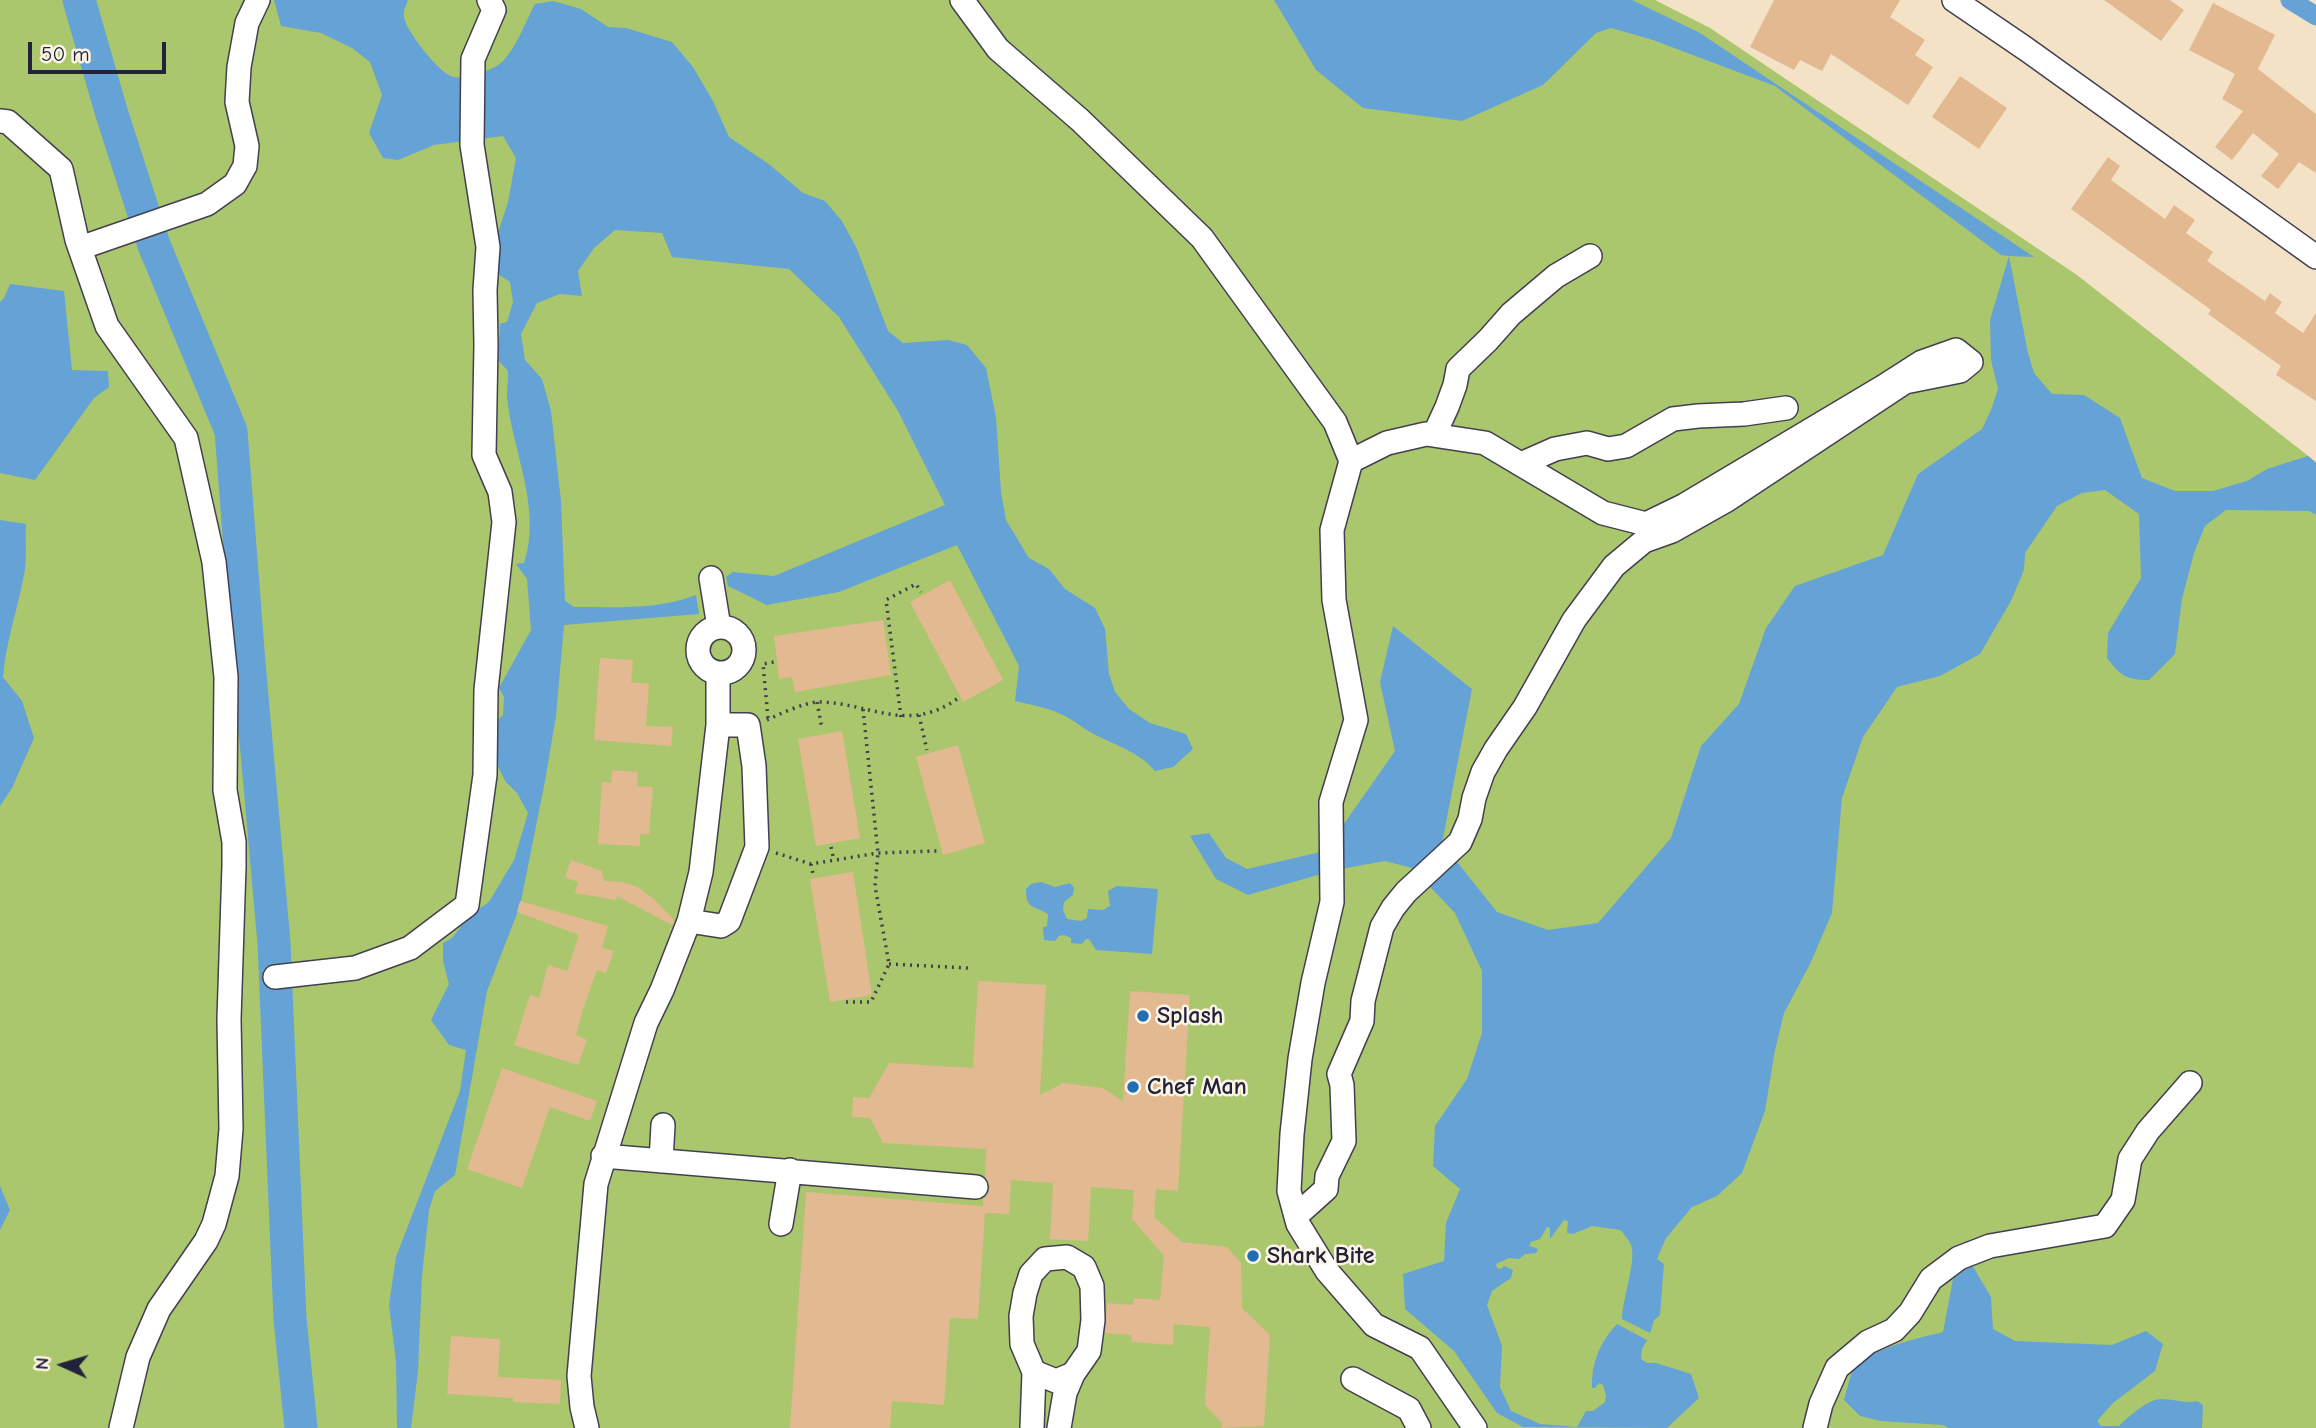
<!DOCTYPE html>
<html>
<head>
<meta charset="utf-8">
<style>
  body { margin:0 }
  #map { position:relative; width:2316px; height:1428px; overflow:hidden; background:#f4e2c7; font-family:"Comic Neue",sans-serif }
  canvas { display:block }
  .north { position:absolute; left:28px; top:1330px; width:70px; height:70px; -webkit-text-stroke:5px #fcf5e5; paint-order:stroke; rotate:274deg; font-size:19px; font-weight:700; line-height:28px; text-align:center; color:#22223b }
  .north::after { content:''; display:block; margin:auto; width:24px; height:32px; background:#22223b; clip-path:polygon(50% 0,100% 100%,50% 72%,0 100%) }
  .scale { position:absolute; left:28px; top:42px; width:138px; height:32px; box-sizing:border-box; border:4px solid #22223b; border-top:0; padding-left:9px; font-size:21px; line-height:24px; white-space:nowrap; color:#22223b; -webkit-text-stroke:5px #fcf5e5; paint-order:stroke }
</style>
</head>
<body>
<div id="map">
<canvas width="2316" height="1428"></canvas>
<div class="north">N</div>
<div class="scale">50 m</div>
</div>
<script>
const c = document.querySelector('canvas').getContext('2d');
c.lineJoin = 'round';
function fillPath(path, color) { c.fillStyle = color; c.fill(path, 'evenodd'); }
function stroke(path, color, width, dash) { c.strokeStyle = color; c.lineWidth = width; c.lineCap = dash ? 'butt' : 'round'; c.setLineDash(dash || []); c.stroke(path); }
function write(font, color, halo, rows, align = 'center') {
  c.font = font + ' "Comic Neue",sans-serif'; c.lineWidth = 5; c.setLineDash([]); c.textBaseline = 'middle'; c.strokeStyle = halo; c.fillStyle = color; for (const [text, x, y, turn = 0] of rows) {
    c.save(); c.translate(x, y); c.rotate((+turn || 0) * Math.PI / 180); c.textAlign = isNaN(turn) ? turn : align; if (halo) c.strokeText(text, 0, 0); c.fillText(text, 0, 0); c.restore();
  }
}
const green = new Path2D(`
  M0,0H1655L1710,28L2077,275L2316,462V1428H0Z`);
const water = new Path2D(`
  M274,0H408C405,7 402,14 405,21C410,35 439,73 453,77C465,80 495,70 503,61C516,48 526,21 535,4L553,1L581,9L608,27L626,28L672,42L693,67L713,101L729,137L770,165L803,193L825,201L842,221L857,249L888,331L903,343L948,340L967,345L986,368L996,417L1001,492L1006,520L1029,558L1049,569L1065,589L1095,608L1105,629L1109,674L1115,692L1129,709L1150,723L1186,734L1193,749L1173,767L1155,771C1139,751 1111,744 1090,732C1082,728 1075,721 1067,717C1051,708 1032,705 1015,701L1019,666L957,545L839,592L767,605L728,586L726,577L733,572L774,576L945,505L898,411L839,317L789,269L672,257L662,233L615,230L594,248L578,271L582,296L560,294L537,303L521,334L525,360L542,379L551,411L561,501L565,601L574,607C615,607 658,610 696,595L699,614L564,625L556,716L545,781L520,906L487,991L455,1175L435,1191L429,1210L422,1276L418,1371L411,1428H397L396,1361L389,1305L396,1257L460,1091L466,1050L449,1045L431,1020L449,984L443,961V943L452,938L471,914L489,902L514,860L528,813L517,793L505,781L488,745L489,729L503,715L504,697L499,688L531,630L527,579L516,564L524,563C542,509 513,453 507,398C507,390 508,380 508,371L498,360L500,324L507,322L513,302L510,282L498,274L495,242L508,202L516,158L503,136L434,145L398,160L383,158L369,133L382,95L370,62L352,48L321,33L281,26Z
  M1274,0H1632L1700,33L2034,257L2009,256L2028,353L2034,373L2052,394L2084,395L2120,418L2142,478L2175,491H2213L2247,481L2267,469L2308,456L2316,463V515L2309,511L2226,510L2205,526L2194,553L2182,599L2175,654L2149,680C2126,680 2121,676 2107,658L2108,633L2141,578L2139,514L2105,490L2082,493L2057,506L2025,553L2024,570L2011,601L1980,654L1940,676L1897,687L1863,737L1842,798L1832,913L1810,964L1784,1013L1775,1050L1765,1111L1742,1173L1717,1196L1692,1207L1666,1238L1657,1259L1664,1264L1660,1315L1654,1320L1650,1333L1622,1319C1622,1301 1637,1259 1631,1245C1629,1240 1624,1235 1621,1230L1592,1226L1573,1234L1567,1233L1568,1221L1564,1220L1550,1239V1228L1547,1227L1540,1239L1531,1242L1529,1246L1536,1248L1538,1250L1536,1253L1525,1254L1519,1259L1509,1258L1496,1264L1497,1268L1501,1269L1504,1266L1513,1270L1511,1278L1492,1291L1487,1305L1502,1346L1500,1387L1511,1411L1540,1424L1577,1427L1586,1411H1593L1605,1402L1606,1395L1603,1385L1599,1383L1595,1388H1592C1591,1363 1600,1342 1617,1324L1647,1340L1642,1349L1641,1359L1647,1363H1656L1691,1374L1699,1398L1667,1428L1523,1427L1497,1413L1454,1351L1405,1309L1403,1274L1444,1261L1446,1223L1460,1189L1433,1166L1435,1126L1467,1079L1482,1033V971L1455,913L1412,868L1385,861L1335,870L1248,895L1216,879L1190,836L1209,833L1226,858L1247,869L1325,851L1395,751L1380,682L1393,626L1472,689L1442,843L1497,912L1548,930L1598,923L1671,838L1701,746L1739,704L1766,628L1795,586L1883,555L1918,474L1982,429L1991,410L1998,389L1991,360L1990,320L2009,256L2001,255L1775,86L1653,40L1611,28L1596,33L1543,85L1462,121L1363,108L1316,70Z
  M10,284L64,291L72,370L108,371L109,387L94,398L35,480L0,473V302L4,298Z
  M0,520L26,524C25,539 27,554 25,569C19,606 6,640 3,677L22,701L34,738L12,788L0,806Z
  M1041,882L1055,887L1070,883L1074,888L1073,895L1064,902L1063,910L1067,919L1081,921L1087,918L1088,909L1103,910L1110,906L1108,891L1117,886L1158,889L1152,954L1096,950L1089,939H1086L1082,944L1071,943V938L1064,935L1059,936L1055,941L1044,940L1043,927L1047,926L1048,914C1034,905 1026,910 1026,889L1031,884Z
  M0,1186L10,1210L0,1230Z
  M1972,1265L1991,1297L1993,1329L2015,1341L2112,1345L2146,1331L2163,1344L2155,1371L2113,1403L2097,1421L2101,1426H2119C2128,1417 2149,1398 2162,1399C2175,1399 2185,1404 2197,1401L2203,1405L2202,1428H1949L1943,1425L1881,1421L1860,1416L1844,1400C1847,1391 1849,1376 1855,1368C1870,1348 1920,1338 1943,1332L1953,1279Z`);
const canal = new Path2D(`
  M2290,0L2316,16`);
const river = new Path2D(`
  M79,0L111,111L154,245L231,431L249,663L274,943L290,1319L301,1428`);
const building = new Path2D(`
  M1774,0H1900L1890,17L1925,40L1915,55L1933,67L1908,105L1831,54L1822,71L1800,60L1794,70L1750,47Z
  M2104,0H2170L2184,10L2161,41Z
  M2213,3L2275,35L2258,69L2316,114V173L2299,162L2278,189L2261,176L2279,154L2253,133L2232,160L2215,147L2243,111L2222,99L2235,74L2189,50Z
  M1960,76L2007,108L1979,149L1932,117Z
  M2108,157L2120,166L2111,180L2165,219L2174,205L2195,220L2186,233L2213,252L2207,261L2265,301L2270,293L2282,302L2275,313L2303,333L2316,313V401L2276,375L2281,366L2208,314L2211,310L2071,209Z
  M950,580L1003,680L963,702L910,602Z
  M883,620L891,675L795,692L792,677L779,679L774,636Z
  M600,658L633,660L631,682L649,684L646,726L673,727L671,746L594,740Z
  M842,731L860,838L816,846L798,739Z
  M958,745L985,843L943,855L916,757Z
  M612,770L638,772L637,786L653,787L649,834H640V846L598,844L602,782L611,783Z
  M571,860L602,871L604,881L623,882L638,887L655,900L674,920L672,925L617,896L616,900L575,893L578,882L565,877Z
  M853,872L872,995L830,1002L810,879Z
  M520,901L608,926L602,948L614,951L606,973L597,970L583,1009L576,1035L587,1040L578,1065L514,1045L530,995L539,998L548,965L567,971L579,935L517,912Z
  M978,981L1046,985L1040,1095L1063,1083L1103,1088L1123,1101L1130,991L1190,995L1178,1191L1156,1189L1154,1217L1182,1242L1227,1247L1241,1263L1242,1308L1270,1335L1264,1426L1222,1428V1423L1205,1405L1210,1327L1174,1324L1173,1345L1131,1342L1132,1335L1105,1333L1107,1303L1133,1305L1134,1298L1160,1300L1164,1256L1132,1219L1134,1190L1091,1187L1088,1241L1050,1239L1053,1183L1011,1180L1009,1214L985,1213L978,1319L950,1318L944,1405L892,1401L890,1428H790L806,1192L983,1206V1199L988,1194L990,1187L985,1176L986,1149L883,1143L870,1118L852,1117L853,1097L869,1098L889,1063L973,1068Z
  M502,1068L597,1101L590,1121L550,1107L522,1188L467,1169Z
  M451,1336L500,1339L498,1377L561,1380L560,1404L513,1402V1398L447,1394Z`);
const path = new Path2D(`
  M817,702L822,729
  M919,715L927,750
  M901,717L886,600L916,584L921,592
  M768,718L763,664L774,662
  M767,720C780,714 805,702 819,702C871,703 907,734 957,699
  M831,847L834,860
  M776,853L811,864L878,853L938,851
  M811,864L813,874
  M889,964L968,968
  M846,1002H871L889,964L875,886L878,853L863,709`);
const minor = new Path2D(`
  M962,0L998,49L1080,120L1202,238L1335,422L1351,461L1332,530L1334,600L1356,720L1331,802L1332,902L1313,983L1300,1059L1292,1134L1289,1191L1298,1224L1327,1271L1374,1325L1420,1348L1475,1428
  M1954,0L2026,49L2316,257
  M0,121L8,122L61,169L77,240L107,326L186,438L214,562L226,677L225,790L234,842V866L229,1019L231,1129L227,1176L214,1224L206,1241L159,1309L138,1357L121,1428
  M80,248L207,204L235,184L245,166L247,146L237,102L239,67L247,23L258,0
  M1434,435L1447,407L1455,385L1458,369L1488,340L1511,314L1556,276L1590,256
  M1521,464L1555,449L1587,443L1608,449L1626,446L1673,419L1698,416L1744,414L1786,408
  M711,578L719,627
  M698 650a23 23 0 1 1 46 0a23 23 0 1 1-46 0Z
  M689,921L721,926L729,921L757,847L754,766L748,725H718
  M275,977L355,968L410,948L467,905L485,775L486,690L504,522L500,492L484,455L486,345L485,290L488,247L472,145L473,59L494,10L489,0
  M603,1156L976,1187
  M661,1161L663,1125
  M1296,1216L1326,1189L1327,1176L1344,1141L1342,1085L1339,1074L1362,1021L1363,1001L1382,927L1393,908L1406,892L1460,842L1470,819L1474,798L1483,772L1496,749L1525,707L1574,620L1614,566L1644,541L1672,531L1727,500L1905,382L1960,371L1971,362L1956,350L1922,362L1883,387L1685,505L1646,524L1603,513L1485,443L1426,434L1387,443L1351,461
  M781,1224L790,1170
  M1353,1379L1409,1409L1419,1428
  M587,1428L582,1407L579,1376L596,1184L646,1023L662,990L689,921L701,872L718,725V673
  M1032,1428L1034,1372L1022,1344L1021,1316L1025,1293L1031,1274L1045,1259L1067,1257L1084,1267L1092,1286L1093,1320L1089,1351L1073,1374L1056,1381L1034,1372
  M1059,1428L1065,1393L1073,1374
  M1815,1428L1821,1404L1837,1368L1868,1342L1894,1330L1910,1313L1931,1279L1959,1258L1990,1246L2105,1226L2123,1200L2130,1159L2148,1131L2190,1083`);
const markers = [
  [1143,1016,7,"#1f6fb2"],
  [1133,1087,7,"#1f6fb2"],
  [1253,1256,7,"#1f6fb2"]
];
const poiNames = [
  ["Splash",1157,1016],
  ["Chef Man",1147,1087],
  ["Shark Bite",1267,1256]
];
fillPath(green, '#abc76d');
fillPath(water, '#65a2d6');
stroke(canal, '#65a2d6', 19);
stroke(river, '#65a2d6', 33);
fillPath(building, '#e2b991');
stroke(minor, '#423f50', 26);
stroke(path, '#423f50', 3.5, [2, 5]);
stroke(minor, '#fff', 23);
for (const [x, y, r, color] of markers) { const dot = new Path2D(); dot.arc(x, y, r, 0, 2 * Math.PI); c.fillStyle = color; c.fill(dot); stroke(dot, '#fcf5e5', 2.5); }
write('bold 24px', '#22223b', '#fcf5e5', poiNames, 'left');
</script>
</body>
</html>
